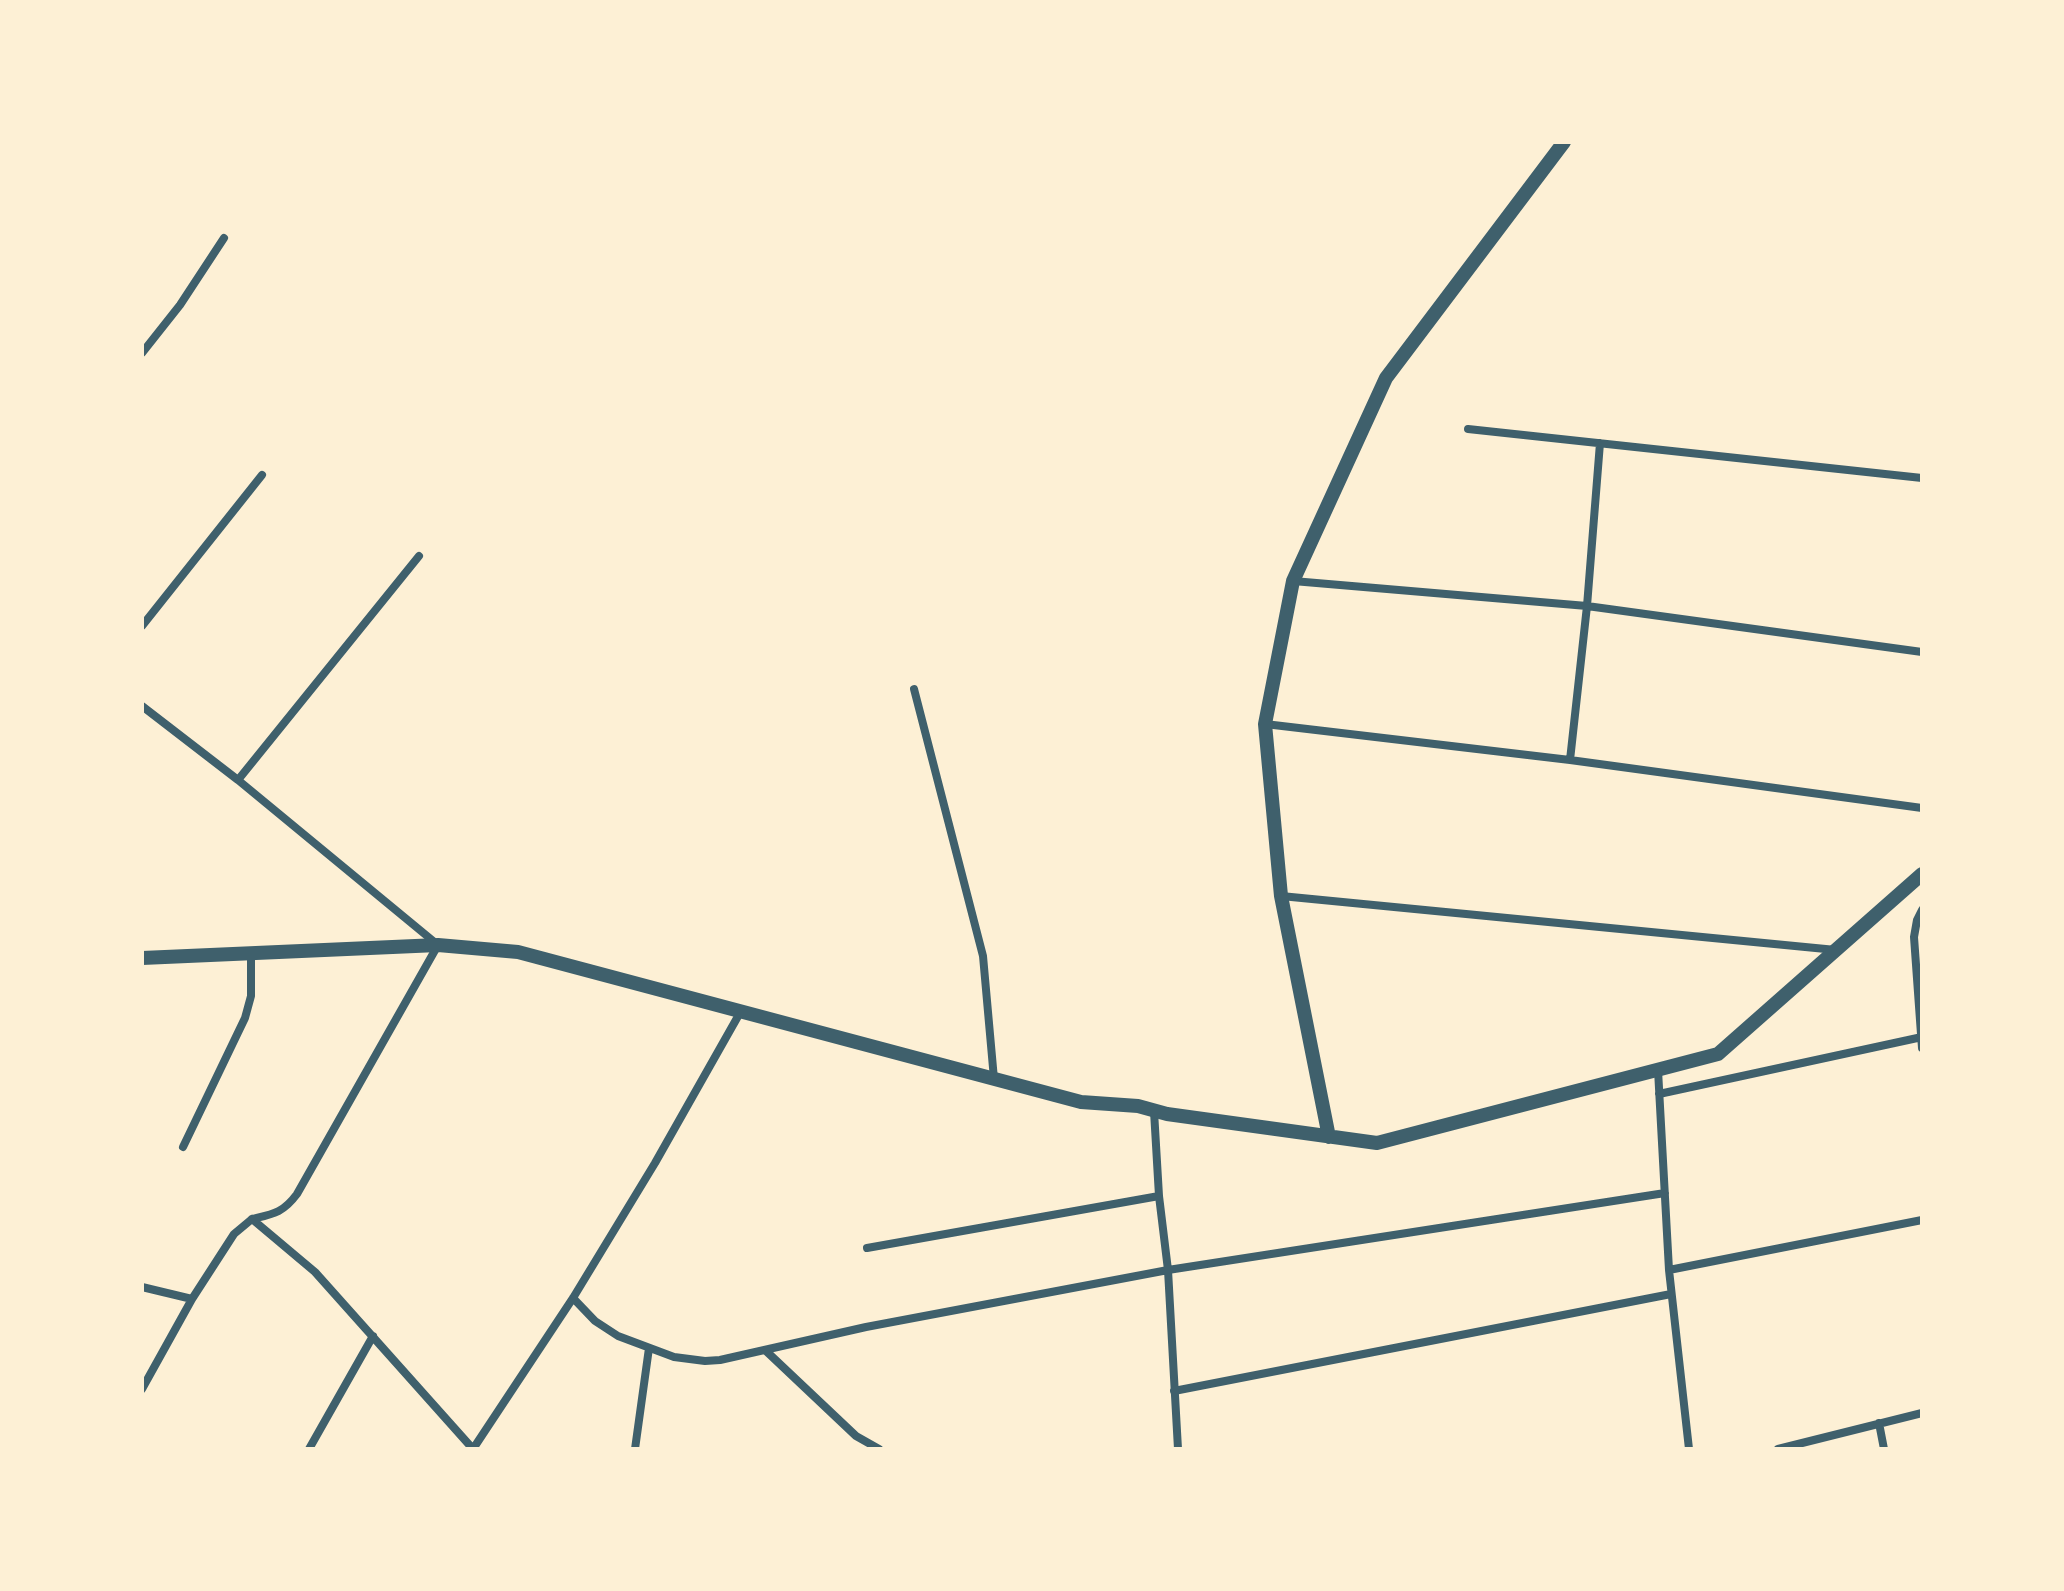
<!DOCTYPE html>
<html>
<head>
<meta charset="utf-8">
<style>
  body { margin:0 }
  #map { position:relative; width:2064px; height:1591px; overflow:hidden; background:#fdf0d5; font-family:"Roboto Condensed",sans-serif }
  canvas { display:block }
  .frame { position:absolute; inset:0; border:144px solid #fdf0d5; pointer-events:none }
</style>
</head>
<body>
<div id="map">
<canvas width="2064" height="1591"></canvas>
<div class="frame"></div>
</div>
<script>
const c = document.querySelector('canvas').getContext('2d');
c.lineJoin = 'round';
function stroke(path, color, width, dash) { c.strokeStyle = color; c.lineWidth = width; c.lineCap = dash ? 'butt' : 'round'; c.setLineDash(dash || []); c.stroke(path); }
const minor = new Path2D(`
  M142,353L180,305L224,238
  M1468,429L1922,478
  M1293,581L1587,606L1922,652
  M142,626L262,475
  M914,689L983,956L994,1079
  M142,706L238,780L438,945L297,1194C283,1213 273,1214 252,1219
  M1265,724L1570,760L1922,808
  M1570,760L1587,606L1600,443
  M238,780L419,556
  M1281,896L1836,950
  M1922,910L1917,920L1914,937L1922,1048
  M1658,1070L1669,1270L1689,1449
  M1659,1094L1922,1037
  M1154,1111L1159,1196L1168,1270L1178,1449
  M183,1147L245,1018L251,996V952
  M867,1248L1159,1196
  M1669,1270L1922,1220
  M142,1287L192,1299
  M573,1298L595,1321L618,1336L674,1357L705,1361L720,1360L866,1327L1168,1270L1665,1193
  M765,1350L856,1436L879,1449
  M142,1389L192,1299L234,1234L252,1219L315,1272L473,1449
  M1174,1391L1671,1294
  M1879,1423L1884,1449
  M309,1449L373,1336
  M473,1449L573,1298L655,1163L741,1011
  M635,1449L649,1348
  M1778,1449L1922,1413`);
const tertiary = new Path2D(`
  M142,958L438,945L518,952L1081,1102L1138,1106L1167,1114L1377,1143L1718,1054L1922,874
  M1329,1137L1281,896L1265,724L1293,581L1386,378L1564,142`);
stroke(minor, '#3f606c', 8);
stroke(tertiary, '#3f606c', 14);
</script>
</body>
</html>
